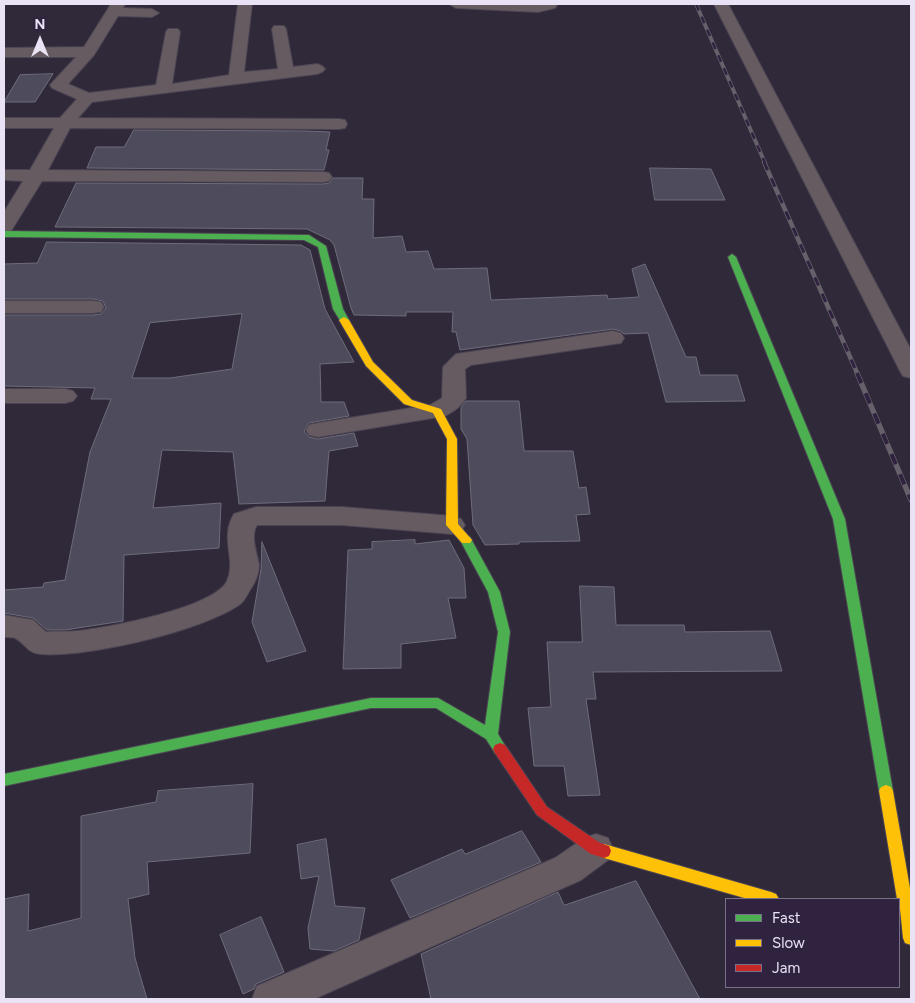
<!DOCTYPE html>
<html>
<head>
<meta charset="utf-8">
<style>
  body { margin:0 }
  #map { position:relative; width:915px; height:1003px; overflow:hidden; background:#30293a; font-family:Figtree,sans-serif }
  canvas { display:block }
  .frame { position:absolute; inset:0; border:5px solid #eae3f6; pointer-events:none }
  .legend { position:absolute; left:725px; top:898px; width:175px; height:90px; box-sizing:border-box; background:#2f2340; border:1px solid #7a7089; margin:0; padding:6px 9px; list-style:none; font-size:15px; color:#eae3f6 }
  .legend li { display:flex; align-items:center; gap:10px; height:25px }
  .legend b { width:25px; border:1px solid #7a7089 }
  .north { position:absolute; left:15px; top:15px; width:50px; height:50px; -webkit-text-stroke:4px #2f2340; paint-order:stroke; rotate:0deg; font-size:14px; font-weight:700; line-height:20px; text-align:center; color:#eae3f6 }
  .north::after { content:''; display:block; margin:auto; width:18px; height:22px; background:#eae3f6; clip-path:polygon(50% 0,100% 100%,50% 72%,0 100%) }
</style>
</head>
<body>
<div id="map">
<canvas width="915" height="1003"></canvas>
<div class="frame"></div>
<ul class="legend">
<li><b style="height:6px;background:#4caf50"></b>Fast</li>
<li><b style="height:6px;background:#ffc107"></b>Slow</li>
<li><b style="height:6px;background:#c62828"></b>Jam</li>
</ul>
<div class="north">N</div>
</div>
<script>
const c = document.querySelector('canvas').getContext('2d');
c.lineJoin = 'round';
function fillPath(path, color) { c.fillStyle = color; c.fill(path, 'evenodd'); }
function stroke(path, color, width, dash) { c.strokeStyle = color; c.lineWidth = width; c.lineCap = dash ? 'butt' : 'round'; c.setLineDash(dash || []); c.stroke(path); }
const building = new Path2D(`
  M53,74L35,102H4L20,75Z
  M134,130L305,131L330,132L326,150H329L324,170L87,168L96,147H124Z
  M650,168L711,169L725,200H655Z
  M333,178H363L362,199H374L373,238L402,236L406,252L428,251L434,269L487,268L491,300L607,295L608,299L639,297L632,269L645,264L686,357H696L700,375H737L745,401L666,402L648,333L624,334L621,331L613,329L460,350L456,332H452L453,312H406V316L354,315L351,308L334,245L330,240L307,229L55,227L76,183L323,184L329,183Z
  M47,242L301,245L310,250L325,309L354,362L320,364L321,402H344L349,416L309,423L304,431L309,437L318,439L354,433L358,446L329,451L325,501L239,504L233,452L162,450L153,508L221,503L219,548L124,555L123,621L65,630H47L33,618L4,613V590L43,587L44,583L65,580L90,452L111,399H91L95,388L4,386V315H93L101,314L106,308L103,301L93,299H4V264L37,263ZM242,314L232,369L170,378H132L150,323Z
  M466,401H519L524,451H573L579,488L586,487L590,514L576,515L580,541L519,542V544L485,545L473,525L467,439L461,429V408Z
  M415,540V544L449,540L464,568L466,598H448L456,638L401,644V668L343,669L348,550L372,549V542Z
  M262,542L306,651L267,662L252,622L261,569Z
  M580,586L614,587L616,625H684L685,632L770,631L782,671L593,672L596,699H586L600,795L568,796L564,766H534L528,708L551,707L547,642H582Z
  M253,784L250,853L147,862L149,894L128,899L135,958L147,999H4V899L29,894L28,931L81,918V816L156,802L158,791Z
  M522,831L541,862L410,918L391,880L462,849L465,854Z
  M326,839L335,906L365,908L359,940L334,951L310,949L308,928L319,876L301,879L297,845Z
  M636,881L700,999H431L421,954L558,892L564,905Z
  M261,917L284,972L256,984L254,989L243,994L220,935Z`);
const street = new Path2D(`
  M111,4H125L123,8L152,9L159,13L152,17L118,16L94,55L68,84L89,93L156,85L166,32L168,29H178L180,32L172,84L229,75L238,4H252L244,72L278,69L272,29L274,26H284L286,29L293,67L317,64L322,66L325,69L322,72L317,74L92,102L78,118L339,119L345,120L347,124L345,128L339,129L70,128L48,170L323,172L329,173L332,177L329,181L323,182L42,181L11,231L4,233V212L23,181L4,180V170H30L54,128H4V118H60L77,99L52,88L50,85L76,57H4V48L84,47Z
  M449,4H557V5L555,8L538,12L456,8Z
  M714,4H728L911,350V378L903,376L900,371Z
  M4,301H93L101,302L104,307L101,312L93,313H4Z
  M613,331L621,333L624,338L621,343L471,365L465,369L466,398C461,407 454,411 445,416L318,437L309,435L306,430L309,425L318,423L430,405L442,398L443,367L456,354Z
  M4,389H65L73,391L77,396L73,401L65,403H4Z
  M256,507H342L452,516L461,519L465,525L461,531L452,534L342,525H257C250,537 257,552 259,565C259,574 255,583 250,590C247,595 244,602 239,605C201,631 86,658 40,654C27,653 25,643 15,638C12,637 7,637 4,637V615L33,620L46,632C56,631 66,632 77,631C107,628 214,608 227,581C237,560 219,538 234,514Z
  M596,834L608,838L613,849L608,860L581,880L314,999H252L257,986L555,858L584,838Z`);
const fast = new Path2D(`
  M4,231L309,235L326,246L343,309L349,320L344,323L341,322L333,309L318,247L304,240L4,237Z
  M732,254L736,257L845,519L893,791L891,795L886,797L881,795L879,791L833,519L728,257Z
  M466,536L470,537L500,592L510,632L498,734L507,749L505,753L500,755L495,753L486,739L436,708H371L4,786V774L371,698H438L485,725L498,632L488,592L460,540Z`);
const slow = new Path2D(`
  M344,317L349,320L373,362L412,400L441,409L442,411L457,439L458,524L472,540L470,543H462L446,525L447,439L433,413L404,404L366,366L339,320Z
  M886,785L891,787L893,791L911,894V945L905,943L903,938L899,899H897L879,791L881,787Z
  M604,844L771,892L776,894L779,899H748L604,858L599,856L597,851L599,846Z`);
const jam = new Path2D(`
  M500,743L505,745L547,807L600,843L609,846L611,851L609,856L604,858L591,854L537,815L495,753L493,749L495,745Z`);
const railFar2 = new Path2D(`
  M696,4L765,163`);
const railFar1 = new Path2D(`
  M764,162L858,375`);
const rail = new Path2D(`
  M857,373L911,500`);
fillPath(building, '#4e4b5d');
stroke(building, '#6e6c7a', 1);
stroke(street, '#4b4553', 2);
stroke(fast, '#4b4553', 2);
stroke(slow, '#4b4553', 2);
stroke(jam, '#4b4553', 2);
fillPath(street, '#655b61');
fillPath(fast, '#4caf50');
fillPath(slow, '#ffc107');
fillPath(jam, '#c62828');
stroke(railFar2, '#67606a', 4);
stroke(railFar1, '#67606a', 4.5);
stroke(rail, '#67606a', 5.5);
stroke(railFar2, '#2f2340', 2.5, [7]);
stroke(railFar1, '#2f2340', 3, [9]);
stroke(rail, '#2f2340', 4, [11]);
</script>
</body>
</html>
